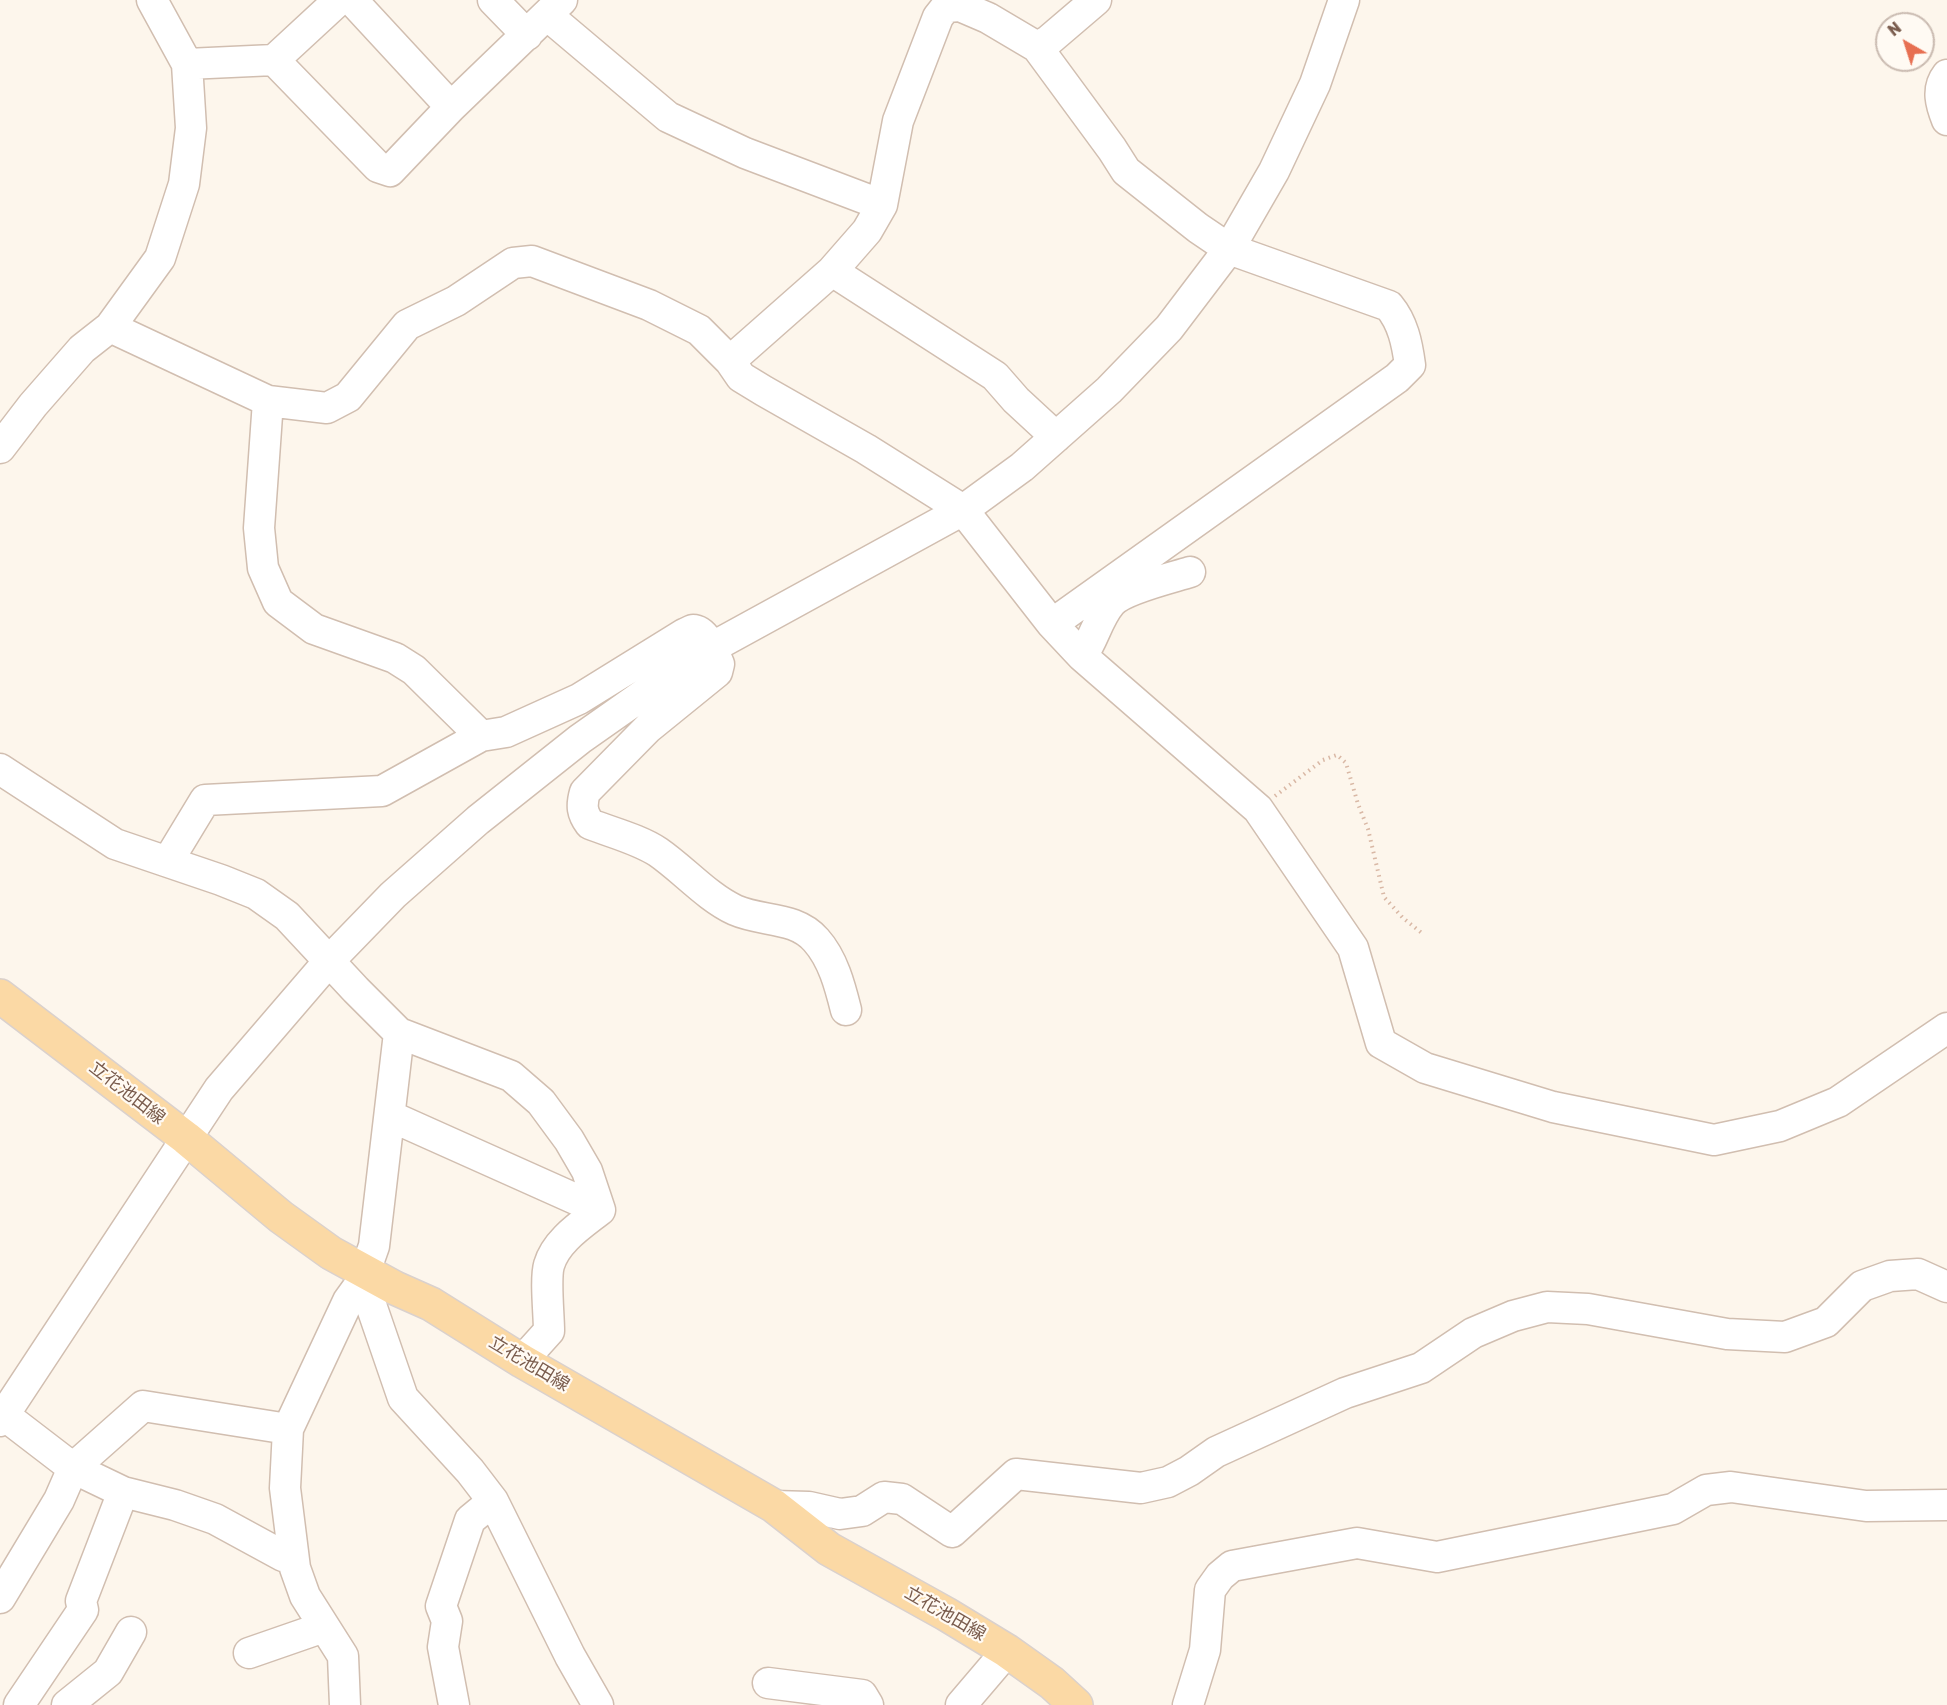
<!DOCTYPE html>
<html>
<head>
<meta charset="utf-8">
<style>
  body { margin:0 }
  #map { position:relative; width:1947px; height:1705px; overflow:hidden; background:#fdf6ec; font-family:Rubik,sans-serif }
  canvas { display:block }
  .north { position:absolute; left:1875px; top:12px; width:60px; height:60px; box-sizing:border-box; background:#fffaf3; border:2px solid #cabbb1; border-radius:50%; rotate:321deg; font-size:16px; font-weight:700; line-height:24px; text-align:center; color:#7a5c4d }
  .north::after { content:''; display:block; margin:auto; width:21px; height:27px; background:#e76f51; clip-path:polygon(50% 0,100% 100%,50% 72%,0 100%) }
</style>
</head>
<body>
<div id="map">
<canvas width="1947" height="1705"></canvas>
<div class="north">N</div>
</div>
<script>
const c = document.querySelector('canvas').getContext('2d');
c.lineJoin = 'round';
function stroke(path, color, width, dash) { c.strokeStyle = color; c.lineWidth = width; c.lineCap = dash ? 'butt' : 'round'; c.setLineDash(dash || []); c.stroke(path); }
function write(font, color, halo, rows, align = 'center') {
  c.font = font + ' Rubik,"Noto Sans JP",sans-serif'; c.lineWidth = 4.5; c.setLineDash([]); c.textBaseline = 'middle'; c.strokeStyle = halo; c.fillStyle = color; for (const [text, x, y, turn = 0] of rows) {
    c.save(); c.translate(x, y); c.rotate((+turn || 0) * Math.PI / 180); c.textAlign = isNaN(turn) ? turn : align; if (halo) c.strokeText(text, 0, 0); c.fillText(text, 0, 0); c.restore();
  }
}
const path = new Path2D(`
  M1275,796L1323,760L1337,755L1346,763L1358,804L1368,829L1384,897L1403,918L1423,934`);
const minor = new Path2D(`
  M352,0L451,107
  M493,0L527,35
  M547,15L668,117L745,153L882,205
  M1037,47L1048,41L1096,0
  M274,60L378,167L390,171L451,107L562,0
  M187,64L274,60L339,0
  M1947,75C1936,89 1941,105 1947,120
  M832,271L995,376L1016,400L1056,437
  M110,327L268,401L327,408L348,397L407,325L456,301L513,263L532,261L649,305L699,330L730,361L832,271L867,231L882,205L898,121L938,17L946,7L960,6L988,18L1037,47L1112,149L1126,171L1198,228L1229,249L1389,306C1403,323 1407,343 1410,365L1397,378L1052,624
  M730,361L741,377L764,391L866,449L963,510L1052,624L1082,656L1258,809L1353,948L1381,1043L1425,1068L1553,1107L1714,1140L1780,1126L1838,1102L1947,1028
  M268,401L259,528L263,568L278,602L314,629L395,658L414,670L481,736
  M0,448L33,405L82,349L110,327L160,258L184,184L191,128L187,64L152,0
  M1082,656C1094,639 1098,618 1111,603C1123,589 1171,578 1190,572
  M0,769L115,844L221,880L256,894L287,916L356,990L399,1033L374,1246L361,1283L370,1302L403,1398L470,1471L493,1501L570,1656L598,1705
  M168,861L205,800L382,791L481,736L506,732L579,699L684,634C687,633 690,631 693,630C706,630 715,655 719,664L717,672L648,728L585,792C581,806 582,813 590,824C613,833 638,839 658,852C684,870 707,897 735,910C762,922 795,916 816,940C833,959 840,986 846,1010
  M399,1033L511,1076L541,1102L569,1140L587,1171L600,1210C581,1225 556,1241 549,1265C545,1279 549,1315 549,1331L522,1361
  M390,1116L600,1210
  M0,1412L73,1468L123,1492L175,1505L215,1519L283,1556L292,1551
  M0,1421L219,1089L329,961L393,895L478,820L580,739L654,687L711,648L963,510L1022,467L1109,390L1169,328L1229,249L1274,171L1315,84L1344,0
  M774,1506L809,1507L840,1514L862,1511L884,1497L902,1499L952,1532L1016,1474L1141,1488L1168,1482L1189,1471L1216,1452L1345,1393L1421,1368L1473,1333L1513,1316L1547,1307L1588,1309L1727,1334L1785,1337L1826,1322L1862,1286L1890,1276L1918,1274L1947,1287
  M0,1598L59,1500L73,1468L143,1406L288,1429
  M249,1653L324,1627
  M768,1683L862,1695L868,1705
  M19,1705L83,1610L81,1601L123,1492
  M67,1705L108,1672L131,1632
  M345,1705L343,1656L305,1596L295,1568L285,1488L288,1429L348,1301L361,1283
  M454,1705L443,1647L447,1621L441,1606L470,1520L493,1501
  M961,1705L1007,1651
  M1188,1705L1205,1650L1210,1590L1220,1576L1232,1566L1357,1543L1437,1557L1673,1509L1706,1490L1731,1487L1866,1506L1947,1505`);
const major = new Path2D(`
  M0,996L186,1138L281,1217L331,1253L395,1288L431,1304L522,1361L774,1506L829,1549L946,1614L1007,1651L1052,1683L1076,1705`);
const streetNames = [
  ["立花池田線",127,1093,38],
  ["立花池田線",529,1364,31],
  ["立花池田線",945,1614,30]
];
stroke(minor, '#d1beb0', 33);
stroke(major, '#dad1cd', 36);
stroke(path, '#d9b8a5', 4, [1.5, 4.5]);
stroke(minor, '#fff', 30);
stroke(major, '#fbd9a5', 33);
write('18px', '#7a5c4d', '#fffaf3', streetNames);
</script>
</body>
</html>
